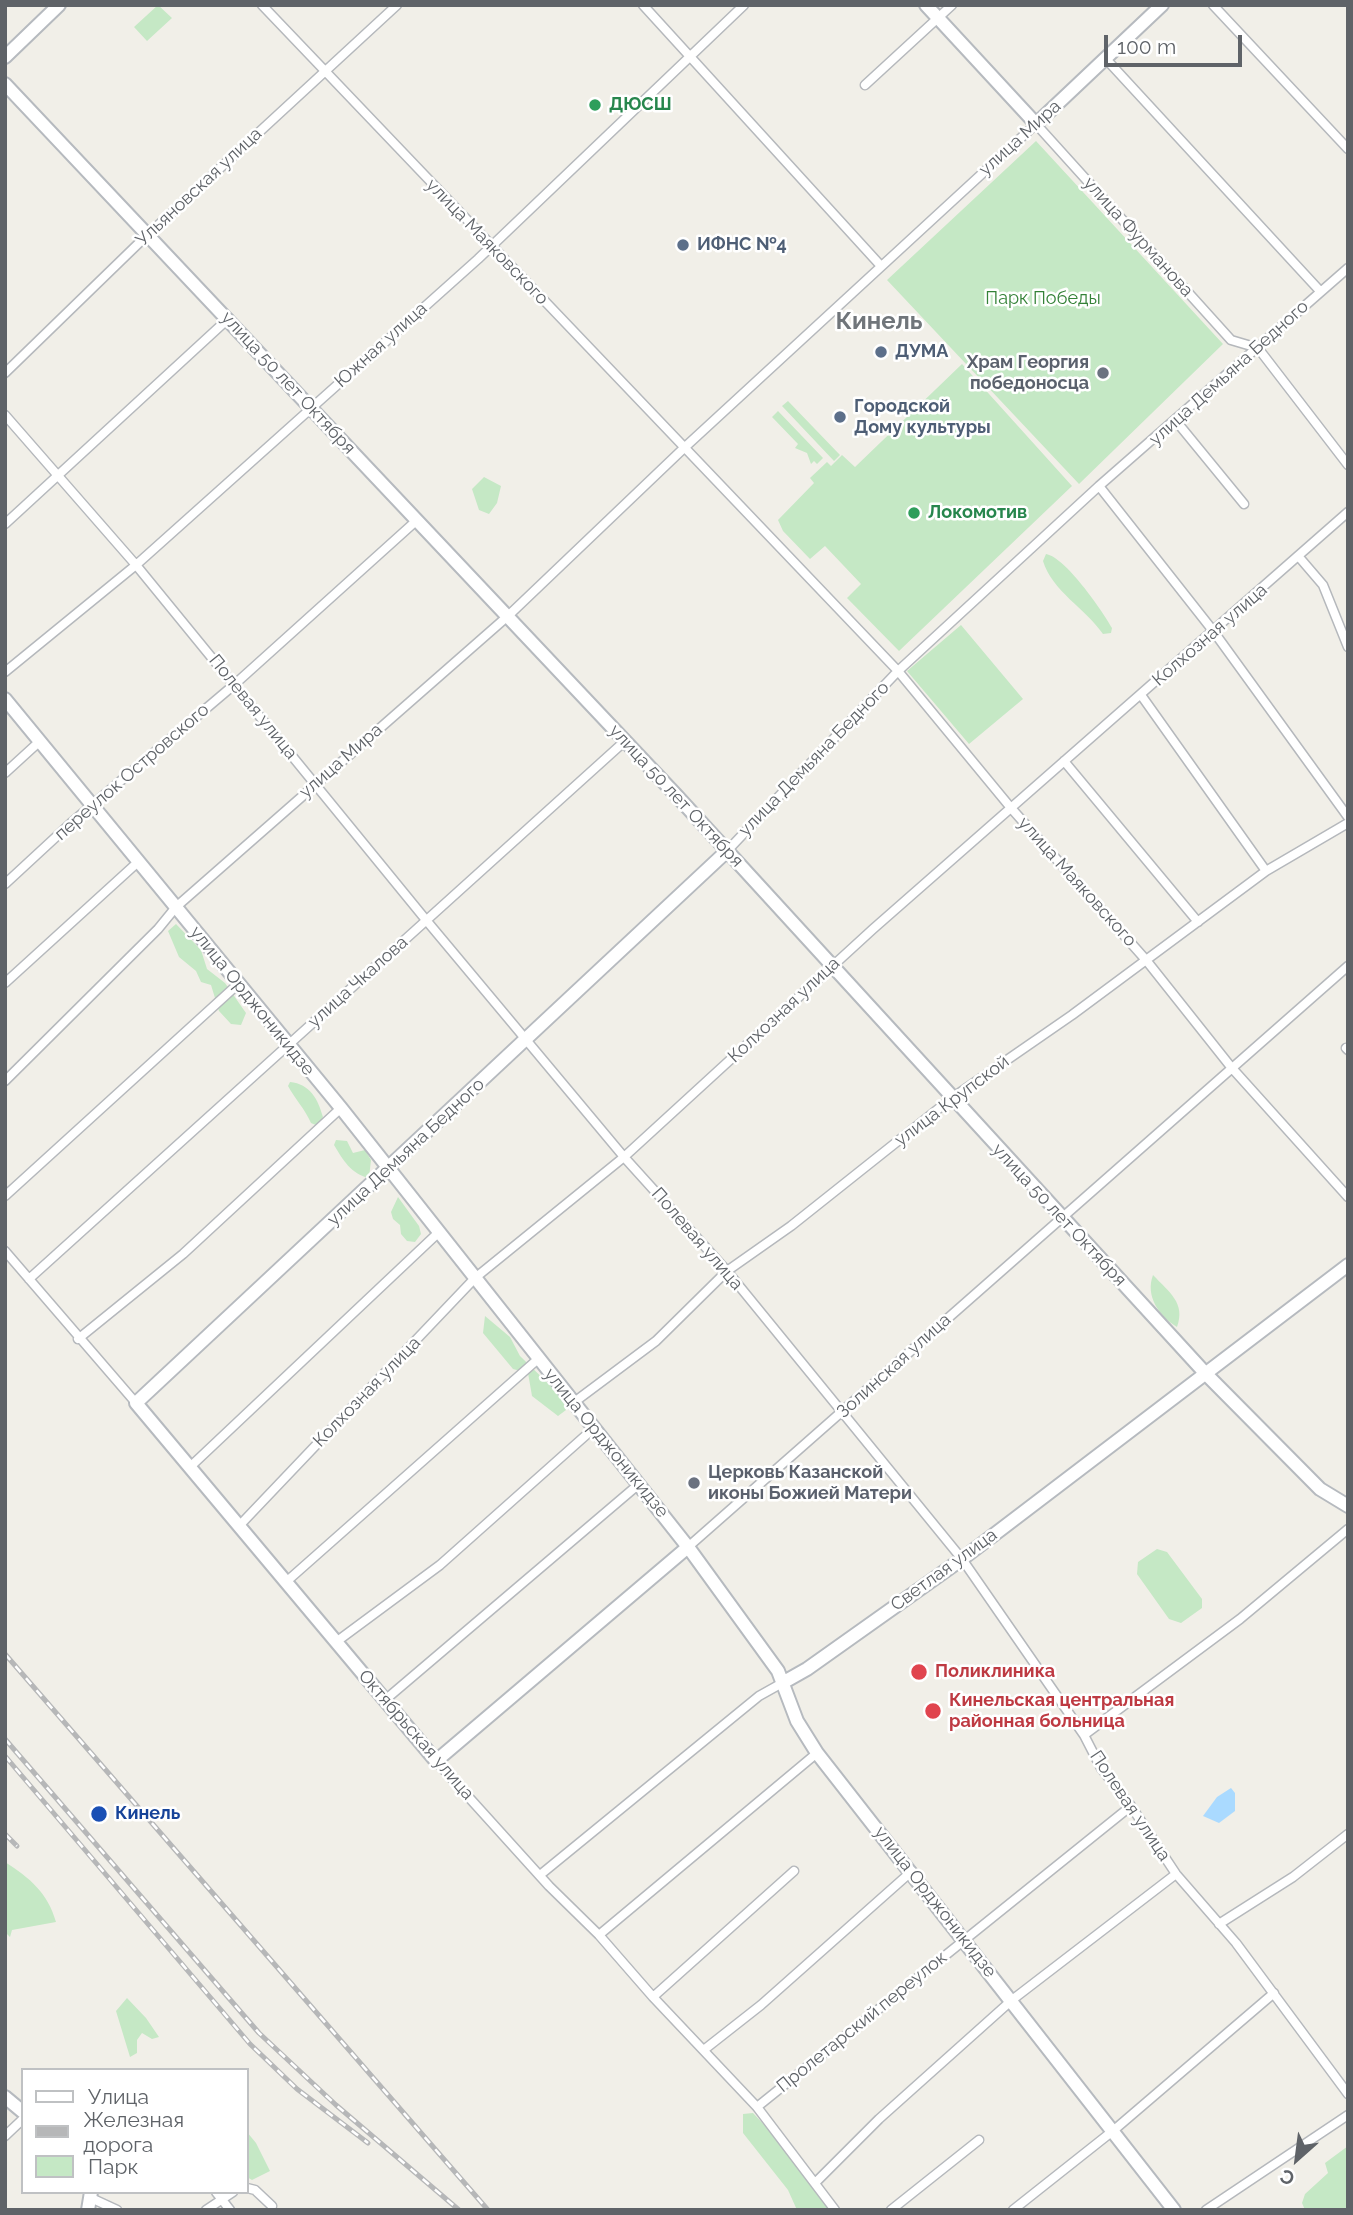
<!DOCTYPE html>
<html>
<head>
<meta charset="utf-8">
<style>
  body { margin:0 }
  #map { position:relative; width:1353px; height:2215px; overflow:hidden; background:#f1efe8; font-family:Raleway,sans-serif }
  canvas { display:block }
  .frame { position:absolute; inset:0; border:7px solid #5f6368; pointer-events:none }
  .legend { position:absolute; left:21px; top:2068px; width:228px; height:126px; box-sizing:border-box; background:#fff; border:2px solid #bfc1c3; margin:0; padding:9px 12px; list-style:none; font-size:21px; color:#5f6368 }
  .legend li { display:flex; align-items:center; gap:14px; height:35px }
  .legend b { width:35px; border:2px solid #bfc1c3 }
  .north { position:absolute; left:1262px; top:2124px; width:70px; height:70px; -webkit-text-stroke:5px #fff; paint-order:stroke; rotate:208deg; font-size:19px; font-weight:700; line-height:28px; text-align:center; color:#5f6368 }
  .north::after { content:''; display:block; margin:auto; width:24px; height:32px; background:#5f6368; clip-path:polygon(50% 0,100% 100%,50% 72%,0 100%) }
  .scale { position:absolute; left:1104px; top:35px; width:138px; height:32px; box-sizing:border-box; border:4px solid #5f6368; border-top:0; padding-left:9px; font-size:21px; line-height:24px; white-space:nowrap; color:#5f6368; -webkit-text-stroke:5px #fff; paint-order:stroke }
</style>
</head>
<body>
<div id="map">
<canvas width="1353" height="2215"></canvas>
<div class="frame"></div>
<ul class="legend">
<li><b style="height:9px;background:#fff"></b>Улица</li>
<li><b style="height:9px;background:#b6b7b8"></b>Железная дорога</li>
<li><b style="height:19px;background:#c5e8c5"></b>Парк</li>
</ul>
<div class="north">С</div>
<div class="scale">100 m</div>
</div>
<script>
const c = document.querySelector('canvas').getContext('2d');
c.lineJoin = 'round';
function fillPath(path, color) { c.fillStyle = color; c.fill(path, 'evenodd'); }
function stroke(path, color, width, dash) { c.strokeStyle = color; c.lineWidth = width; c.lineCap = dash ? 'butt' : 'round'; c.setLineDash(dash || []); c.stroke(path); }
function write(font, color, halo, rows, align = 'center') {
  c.font = font + ' Raleway,sans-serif'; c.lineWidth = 5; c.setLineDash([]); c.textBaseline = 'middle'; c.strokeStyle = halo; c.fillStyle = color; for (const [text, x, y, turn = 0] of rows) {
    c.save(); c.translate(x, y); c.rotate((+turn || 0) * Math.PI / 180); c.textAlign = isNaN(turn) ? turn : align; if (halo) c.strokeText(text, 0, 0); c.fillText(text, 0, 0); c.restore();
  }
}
const green = new Path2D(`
  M158,5L172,18L147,41L134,27Z
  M1036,141L1223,344L1079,484L887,280Z
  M962,364L1072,486L899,651L847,598L861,584L825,546L810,559L783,531L778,520L814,483L810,478L827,462L831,466L842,455L855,467Z
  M788,401L840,455L834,461L782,406Z
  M778,411L823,458L817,464L814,461L811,464L807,453L795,448L798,444L772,417Z
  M484,477L501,486L497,503L489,514L479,510L472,489Z
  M1046,554C1065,557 1102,610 1112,628L1111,633L1103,634C1086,609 1052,591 1043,561Z
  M961,625L1023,699L969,744L907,671Z
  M176,924L201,950L207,969L225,983L246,1013L241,1025L231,1024L219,1011L211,985L201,982L196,971L179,957L168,931Z
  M290,1082C310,1084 318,1099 323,1117L318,1126L311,1123C305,1109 295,1099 288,1086Z
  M336,1140L347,1141L353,1153L365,1150L371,1160L369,1178C351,1174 343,1160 334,1145Z
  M398,1197L419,1226L421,1234L415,1242L407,1241L401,1234L400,1225L393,1219L391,1212Z
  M1153,1275C1169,1292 1186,1303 1177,1327C1159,1316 1145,1296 1153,1275Z
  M485,1316L510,1337L520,1356L562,1397L566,1410L558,1416L532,1396L528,1373L513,1369L483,1333Z
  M1157,1549L1167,1552L1202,1599V1608L1181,1623L1169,1619L1137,1574L1138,1562Z
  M5,1862C30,1878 48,1893 56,1922L12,1930L10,1937L5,1932Z
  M127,1998L146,2018L159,2037L152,2039L142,2033L137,2040V2053L130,2057L116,2011Z
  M753,2113L784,2146L829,2210H797L788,2190L743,2133V2114Z
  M247,2132L256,2143L270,2171L252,2180L247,2177Z
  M1348,2146V2210H1305L1302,2203L1305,2194L1328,2173L1325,2163Z`);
const water = new Path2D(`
  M1231,1788L1235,1793V1811L1219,1823L1203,1816L1217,1797Z`);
const street = new Path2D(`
  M262,5L898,671L1011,808L1146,960L1231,1067L1348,1197
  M643,5L881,266
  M1213,5L1348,149
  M1106,59L1320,291
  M865,85L952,5
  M5,373L141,241L397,5
  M5,415L136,565L426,920L624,1157L727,1271L962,1559L1084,1735L1101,1768L1131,1806L1176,1874L1236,1943L1348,2094
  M1176,421L1244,504
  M1099,486L1214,632L1348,817
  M5,524L229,318
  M1299,557L1323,585L1348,647
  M5,672L136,565L478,259L744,5
  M1141,695L1266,871
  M1064,761L1198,922
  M5,773L40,741
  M727,851L898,671L1099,486L1348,268
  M5,884L71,823L235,684L416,521
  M5,983L138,862
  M1346,1048L1348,1050
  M5,1081L158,929L176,907L509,615L684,448L1036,124L1231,340L1258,348L1348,465
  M5,1196L237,985
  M5,1251L136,1403
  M29,1279L625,741
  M78,1339L183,1254L341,1108
  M573,1403L656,1341L727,1271L791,1226L952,1098L1072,1015L1266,871L1348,823
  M190,1467L438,1233
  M239,1526L475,1278L624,1157L873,929L1348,512
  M688,1547L1348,966
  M286,1582L538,1359
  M336,1642L440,1565L594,1428
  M385,1700L639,1484
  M1084,1735L1240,1619L1348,1529
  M436,1761L549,1886L599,1935L653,1997L757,2107L835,2210
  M540,1875L759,1696L784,1682
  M1219,1924L1293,1877L1348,1834
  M599,1935L817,1753
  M653,1997L794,1871
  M705,2049L761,2005L912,1871
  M757,2107L1131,1806
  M5,2136L23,2119
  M815,2183L879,2119L1012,2000L1176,1874
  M247,2188L255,2190L272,2206
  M216,2192L230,2210
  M91,2198L117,2210
  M206,2210L233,2192
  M891,2210L979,2140
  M1013,2210L1114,2130L1274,1993
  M1206,2210L1348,2115`);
const secondary = new Path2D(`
  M926,5L1036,124L1162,5
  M5,57L59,5
  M5,84L676,795L1206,1374L1320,1489L1348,1506
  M5,699L341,1108L688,1547L778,1671L797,1721L817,1753L1174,2210
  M688,1547L436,1761L136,1403L727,851
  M784,1682L807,1669L962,1559L1348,1265
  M5,2097L23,2112
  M88,2210L91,2192`);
const rail = new Path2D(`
  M5,1654L488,2210
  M5,1739L259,2033L336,2105L459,2210
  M5,1756L250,2044L297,2089L368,2143
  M5,1834L17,1846`);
const markers = [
  [595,105,7,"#2e9e5b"],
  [683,245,7,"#5c6f8a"],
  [881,352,7,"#5c6f8a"],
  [1103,373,7,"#6b7280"],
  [840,417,7,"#5c6f8a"],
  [914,513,7,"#2e9e5b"],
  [694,1483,7,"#6b7280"],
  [919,1672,9,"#e0444e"],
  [933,1711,9,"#e0444e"],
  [99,1814,9,"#1a4fb4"]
];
const leisureNames = [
  ["ДЮСШ",609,105],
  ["Локомотив",928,513]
];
const streetNames = [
  ["улица Мира",1020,138,-42],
  ["Ульяновская улица",199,187,-43],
  ["улица Фурманова",1138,237,48],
  ["улица Маяковского",487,242,46],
  ["Южная улица",381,345,-42],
  ["улица Демьяна Бедного",1229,373,-42],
  ["улица 50 лет Октября",288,383,47],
  ["Колхозная улица",1210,635,-41],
  ["Полевая улица",253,707,51],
  ["улица Демьяна Бедного",814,759,-46],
  ["улица Мира",341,761,-41],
  ["переулок Островского",132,772,-41],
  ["улица 50 лет Октября",676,796,47],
  ["улица Маяковского",1077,882,48],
  ["улица Чкалова",358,982,-42],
  ["улица Орджоникидзе",252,1001,51],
  ["Колхозная улица",784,1010,-43],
  ["улица Крупской",952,1101,-37],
  ["улица Демьяна Бедного",406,1152,-43],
  ["улица 50 лет Октября",1059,1215,47],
  ["Полевая улица",697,1239,49],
  ["Золинская улица",894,1366,-42],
  ["Колхозная улица",367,1392,-46],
  ["улица Орджоникидзе",606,1443,51],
  ["Светлая улица",944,1570,-36],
  ["Октябрьская улица",416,1735,49],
  ["Полевая улица",1130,1806,56],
  ["улица Орджоникидзе",935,1902,52],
  ["Пролетарский переулок",862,2022,-39]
];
const serviceNames = [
  ["ИФНС №4",697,245],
  ["ДУМА",895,352],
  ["Городской",854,407],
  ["Дому культуры",854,428]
];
const parkNames = [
  ["Парк Победы",1043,299]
];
const worshipNames = [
  ["Храм Георгия",1089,363],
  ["победоносца",1089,384],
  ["Церковь Казанской",708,1473,"left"],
  ["иконы Божией Матери",708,1494,"left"]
];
const healthNames = [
  ["Поликлиника",935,1672],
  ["Кинельская центральная",949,1701],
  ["районная больница",949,1722]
];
const transitNames = [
  ["Кинель",115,1814]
];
const districtNames = [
  ["Кинель",879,322]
];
fillPath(green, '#c5e8c5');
fillPath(water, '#aadaff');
stroke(street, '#b5b8bc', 11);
stroke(secondary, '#b6babf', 16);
stroke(street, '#fff', 8);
stroke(secondary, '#fff', 12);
stroke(rail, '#b6b7b8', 5);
stroke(rail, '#fff', 2.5, [8]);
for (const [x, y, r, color] of markers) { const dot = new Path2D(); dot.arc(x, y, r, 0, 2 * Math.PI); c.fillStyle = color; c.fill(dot); stroke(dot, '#fff', 2.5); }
write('bold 18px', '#27864d', '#fff', leisureNames, 'left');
write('18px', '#5f6368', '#fff', streetNames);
write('bold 18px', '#4e5e75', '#fff', serviceNames, 'left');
write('18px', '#348238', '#fff', parkNames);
write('bold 18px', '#5b616d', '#fff', worshipNames, 'right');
write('bold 18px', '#be3a42', '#fff', healthNames, 'left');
write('bold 18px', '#164399', '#fff', transitNames, 'left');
write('bold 24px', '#70757a', '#fff', districtNames);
</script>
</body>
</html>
